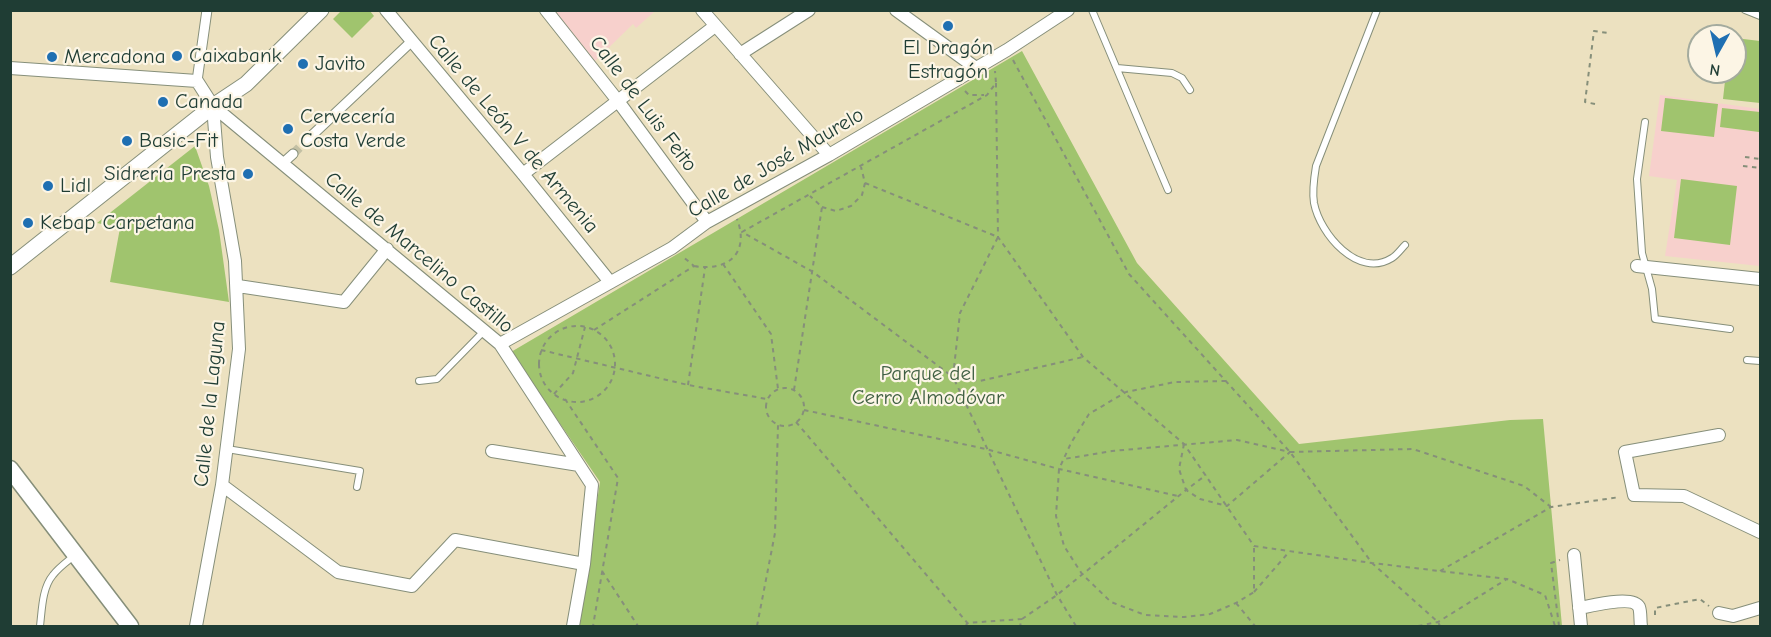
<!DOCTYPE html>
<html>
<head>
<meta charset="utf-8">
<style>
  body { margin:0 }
  #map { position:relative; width:1771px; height:637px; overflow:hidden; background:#ece1c0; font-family:"Comic Neue",sans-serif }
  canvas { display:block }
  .frame { position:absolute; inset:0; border:12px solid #1f3d34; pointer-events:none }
  .north { position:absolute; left:1687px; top:24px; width:60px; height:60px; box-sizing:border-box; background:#fcf5e5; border:2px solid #a4ab9e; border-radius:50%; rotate:188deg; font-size:16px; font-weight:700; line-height:24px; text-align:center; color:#1f3d34 }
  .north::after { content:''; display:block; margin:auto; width:21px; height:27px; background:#1f6fb2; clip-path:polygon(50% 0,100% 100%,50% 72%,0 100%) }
</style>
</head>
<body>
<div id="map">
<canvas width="1771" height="637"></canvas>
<div class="frame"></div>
<div class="north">N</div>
</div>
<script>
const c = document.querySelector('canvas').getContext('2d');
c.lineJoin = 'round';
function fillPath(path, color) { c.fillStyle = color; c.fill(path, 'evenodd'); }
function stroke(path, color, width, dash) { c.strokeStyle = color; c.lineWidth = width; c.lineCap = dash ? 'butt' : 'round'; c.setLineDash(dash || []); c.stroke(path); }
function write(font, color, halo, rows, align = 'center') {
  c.font = font + ' "Comic Neue",sans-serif'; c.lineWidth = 4.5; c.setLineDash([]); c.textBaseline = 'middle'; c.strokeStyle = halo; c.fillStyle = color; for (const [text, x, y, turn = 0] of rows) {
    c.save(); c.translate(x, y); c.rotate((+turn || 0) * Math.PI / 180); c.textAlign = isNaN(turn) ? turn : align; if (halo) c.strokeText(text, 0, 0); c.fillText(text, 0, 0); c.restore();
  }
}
const built = new Path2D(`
  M652,10L654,12L636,28L633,24L595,61L555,11Z
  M1660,95L1760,109V266L1665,256L1677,180L1649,176Z`);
const green = new Path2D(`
  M342,10L370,11L374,16L352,38L333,19Z
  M1735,38L1760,41V103L1723,99L1726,72H1735Z
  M1022,51L1137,263L1299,444L1510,420L1543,419L1562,626H578L600,482L511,352Z
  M1665,98L1718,104L1714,137L1661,131Z
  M1722,108L1760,112L1759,132L1720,127Z
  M195,146L209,186L219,230L229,302L110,282L120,228L97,223Z
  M1681,179L1737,186L1730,245L1674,238Z`);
const pedestrianTunnel = new Path2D(`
  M293,154L307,140`);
const path = new Path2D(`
  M1013,60L1129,274L1290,452L1372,563L1438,622L1440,626
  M996,83L998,237L1083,357L1184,444L1254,546L1372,563L1507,579L1545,595L1555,626
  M965,91L969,95H984
  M1595,104L1585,102L1594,31L1608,33
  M1745,157L1760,159
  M1743,166L1760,168
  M865,183L998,237L960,313L953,377L813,272L742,232L987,95L996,83L995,71
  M822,207L836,211L851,206L862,195L865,183L861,167
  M723,264L771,334L778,389
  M694,266C728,272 750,253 737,219
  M539 364a38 38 0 1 1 76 0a38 38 0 1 1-76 0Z
  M594,330L694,266L682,256
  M541,350L688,385L767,399
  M1226,381L1175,382L1126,392L1089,414L1071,443L1059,469L1056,516L1064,546L1082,574L1111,602L1145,615L1184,617L1210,614L1236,603L1254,592V547
  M688,385L705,268
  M766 407a19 19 0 1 1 38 0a19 19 0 1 1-38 0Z
  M794,390L822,207L810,196
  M554,394L573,373L585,327
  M565,399L618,478L593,626
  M804,410L986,449L1059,469L1178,496
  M796,422L970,626
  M1184,444L1179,469L1186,490L1206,475
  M1290,452L1413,449L1524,486L1551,507
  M602,571L638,626
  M1440,571L1551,507L1620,497
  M1254,592L1289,552
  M1236,603L1255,626
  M1655,615V608L1700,599L1709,606
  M1022,619L1057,595L1186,490L1200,499L1227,506L1290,452L1237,440L1112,451L1064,459
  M757,626L775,533L778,425
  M966,626L967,623L1022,619L1020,626
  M1076,626L1057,595L953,377L980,381L1083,357
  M1418,626L1438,622L1507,579
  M1559,626L1551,563L1560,560`);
const service = new Path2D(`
  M1092,10L1168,190
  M1377,10L1316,166C1314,178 1312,191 1314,203C1320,234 1358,279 1392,258C1397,255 1401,249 1405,245
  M1745,10L1760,16
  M1117,68L1172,73L1182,78L1190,90
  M1645,122L1637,179L1642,253L1652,289L1655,319L1730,329
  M1747,360L1760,361
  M419,381L437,379L484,331
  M227,449L360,471L357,487
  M40,626C42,610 42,588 53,575C59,567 68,561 75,555`);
const pedestrian = new Path2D(`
  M197,81L207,10
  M307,140L412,41
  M283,163L293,154`);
const minor = new Path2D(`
  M386,10L523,174L610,282
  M546,10L618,101L707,222
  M702,10L829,155
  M896,10L976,68
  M740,54L809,10
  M10,68L197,81L213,106L217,157L235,261L239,349L222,485L196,626
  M213,106L500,344L592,485L584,564L573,626
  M523,174L715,26
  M1637,266L1760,279
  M238,286L344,302L387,249
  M500,344L672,248L707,222L829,155L1007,50L1068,10
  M1719,435L1625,452L1634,495L1684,496L1760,532
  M492,451L579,465
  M222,485L338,572L412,586L455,540L584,564
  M1574,555L1581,626
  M1579,608C1591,606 1633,595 1639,607C1641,612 1640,621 1641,626
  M1719,613L1733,616L1760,608`);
const tertiary = new Path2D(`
  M10,267L213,106L246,84L321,10`);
const secondary = new Path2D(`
  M10,469L130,626`);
const markers = [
  [948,26,6,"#1f6fb2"],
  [177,56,6,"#1f6fb2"],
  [52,57,6,"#1f6fb2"],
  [303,64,6,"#1f6fb2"],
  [163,102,6,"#1f6fb2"],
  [288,129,6,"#1f6fb2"],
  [127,141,6,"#1f6fb2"],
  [248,174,6,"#1f6fb2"],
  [48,186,6,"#1f6fb2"],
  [28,223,6,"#1f6fb2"]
];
const poiNames = [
  ["El Dragón",948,48,"center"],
  ["Estragón",948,72,"center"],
  ["Caixabank",189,56],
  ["Mercadona",64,57],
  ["Javito",315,64],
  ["Canada",175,102],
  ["Cervecería",300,117],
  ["Costa Verde",300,141],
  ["Basic-Fit",139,141],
  ["Sidrería Presta",236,174,"right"],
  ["Lidl",60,186],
  ["Kebap Carpetana",40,223]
];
const streetNames = [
  ["Calle de Luis Feito",643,104,53],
  ["Calle de León V de Armenia",513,134,50],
  ["Calle de José Maurelo",776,163,-30],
  ["Calle de Marcelino Castillo",419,253,40],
  ["Calle de la Laguna",210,404,-84]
];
const parkNames = [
  ["Parque del",928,374],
  ["Cerro Almodóvar",928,398]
];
fillPath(built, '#f7d0cc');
fillPath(green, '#a0c46e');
stroke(pedestrianTunnel, '#c3c0a4', 9, [9, 4.5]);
stroke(service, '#868f7a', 8);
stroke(pedestrian, '#868f7a', 11);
stroke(minor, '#868f7a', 14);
stroke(tertiary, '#868f7a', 17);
stroke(secondary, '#868f7a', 19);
stroke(path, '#868f7a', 2, [4.5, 4.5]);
stroke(service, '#fff', 6);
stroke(pedestrian, '#fff', 9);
stroke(minor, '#fff', 12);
stroke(tertiary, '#fff', 15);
stroke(secondary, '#fff', 16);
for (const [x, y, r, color] of markers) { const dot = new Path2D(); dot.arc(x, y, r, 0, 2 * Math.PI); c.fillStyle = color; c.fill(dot); stroke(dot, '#fcf5e5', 2); }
write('21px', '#1f3d34', '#fcf5e5', poiNames, 'left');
write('21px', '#1f3d34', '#fcf5e5', streetNames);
write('21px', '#3f5f42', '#fcf5e5', parkNames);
</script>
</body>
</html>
